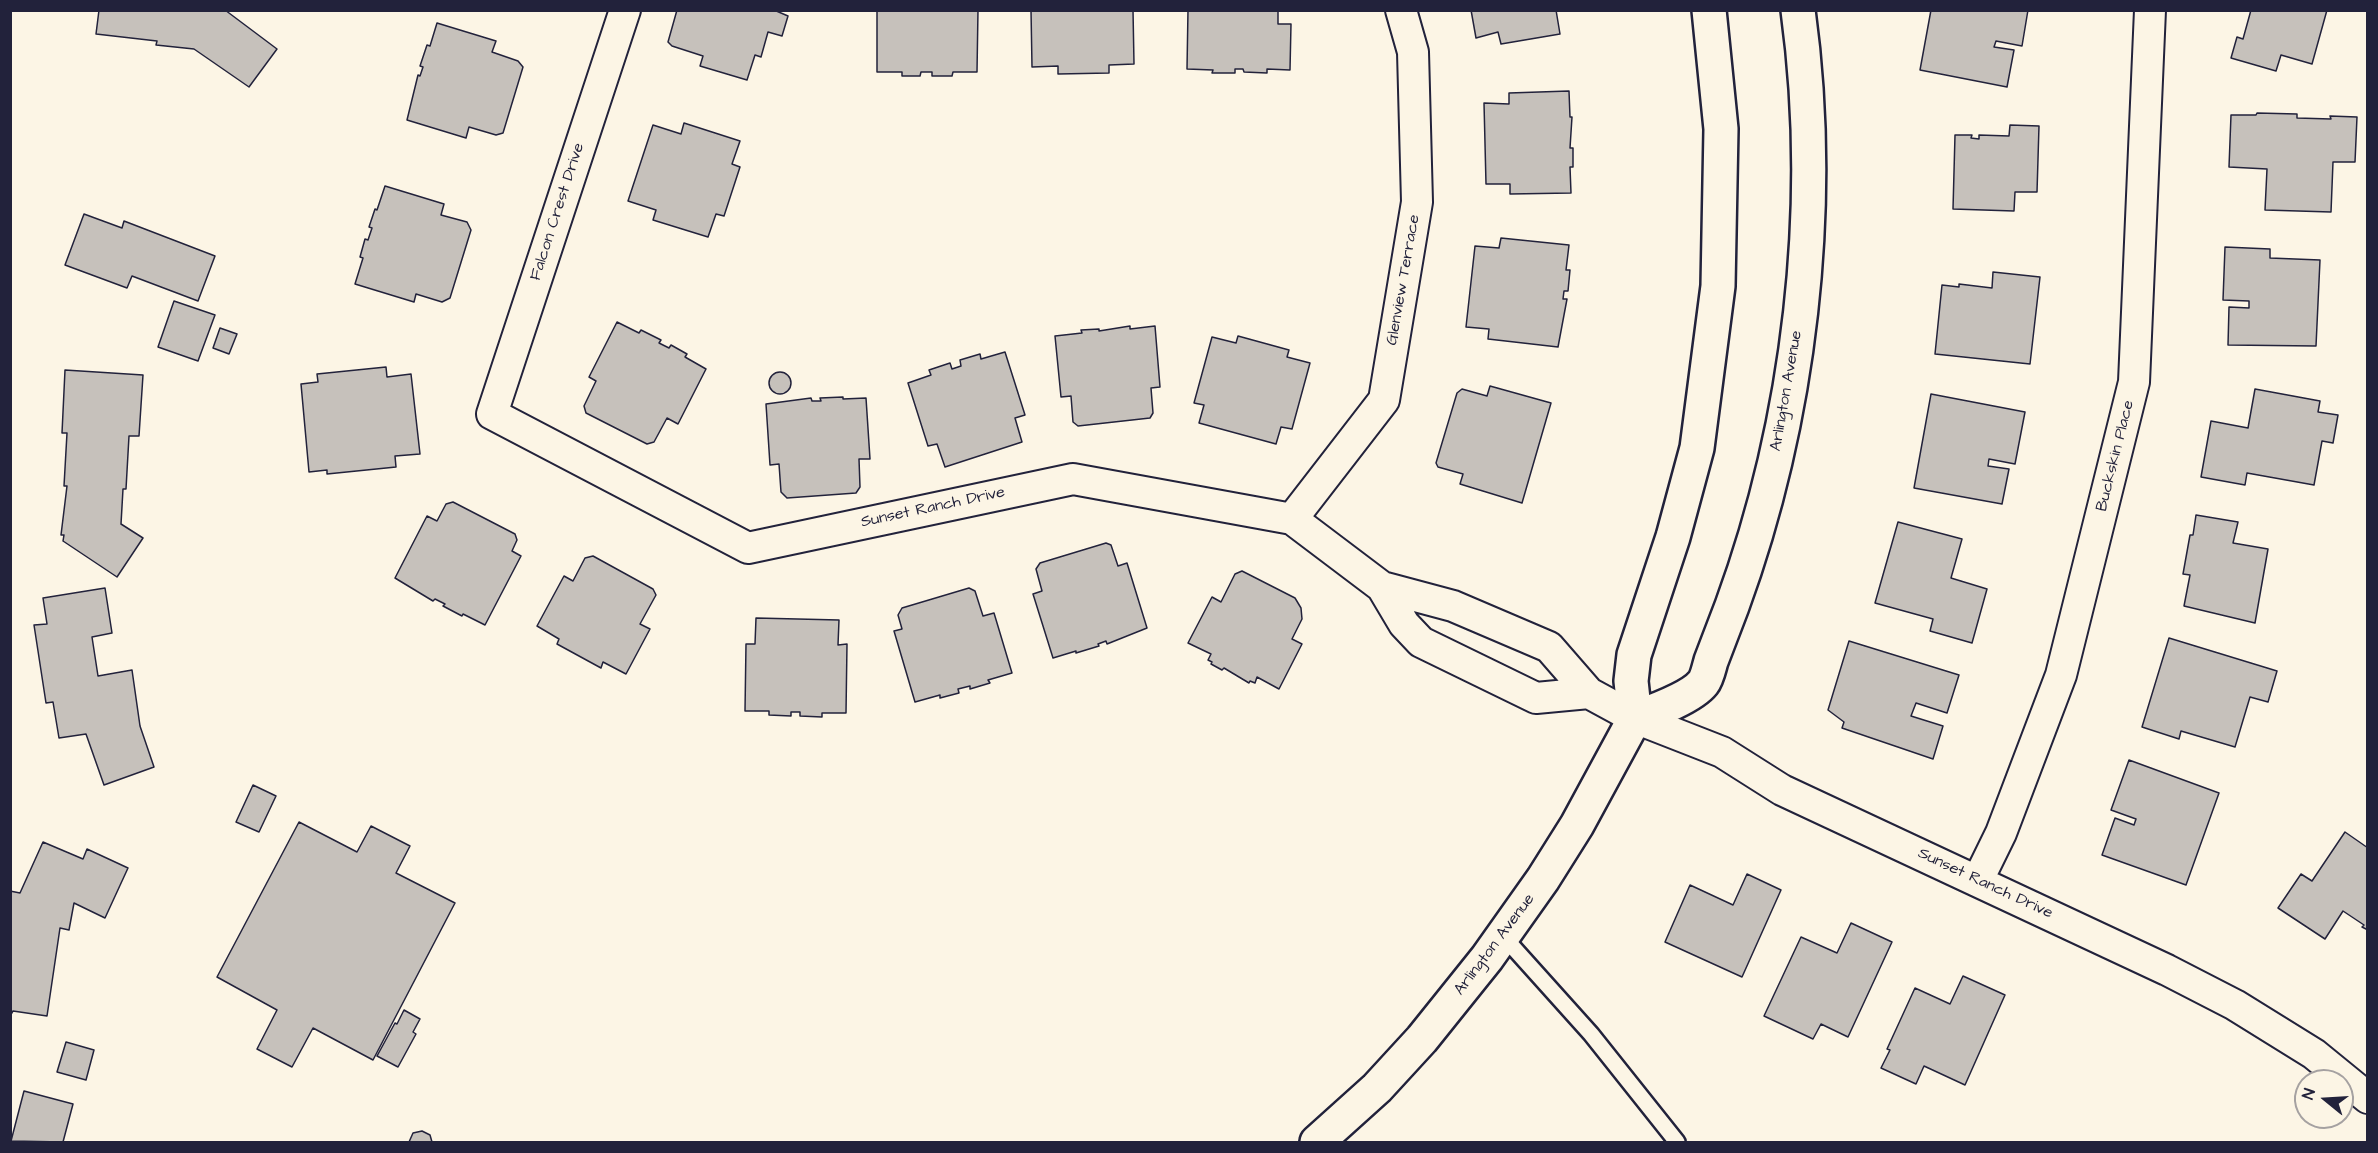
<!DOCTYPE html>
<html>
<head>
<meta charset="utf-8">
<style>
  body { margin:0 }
  #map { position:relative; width:2378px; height:1153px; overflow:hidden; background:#fcf5e5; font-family:"Architects Daughter",sans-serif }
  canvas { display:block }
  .frame { position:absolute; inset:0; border:12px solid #22223b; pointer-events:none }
  .north { position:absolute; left:2294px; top:1069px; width:60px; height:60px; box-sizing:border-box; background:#fcf5e5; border:2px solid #a5a1a1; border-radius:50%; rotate:288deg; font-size:16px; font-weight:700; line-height:24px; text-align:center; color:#22223b }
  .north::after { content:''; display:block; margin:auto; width:21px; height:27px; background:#22223b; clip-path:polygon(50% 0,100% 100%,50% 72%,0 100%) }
</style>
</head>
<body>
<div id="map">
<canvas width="2378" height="1153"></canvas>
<div class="frame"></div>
<div class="north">N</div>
</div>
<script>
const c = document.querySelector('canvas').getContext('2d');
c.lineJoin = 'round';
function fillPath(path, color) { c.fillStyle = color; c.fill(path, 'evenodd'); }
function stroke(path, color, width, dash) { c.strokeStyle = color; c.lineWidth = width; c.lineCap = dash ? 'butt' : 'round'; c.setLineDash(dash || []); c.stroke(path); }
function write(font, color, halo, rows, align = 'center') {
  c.font = font + ' "Architects Daughter",sans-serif'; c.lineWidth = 5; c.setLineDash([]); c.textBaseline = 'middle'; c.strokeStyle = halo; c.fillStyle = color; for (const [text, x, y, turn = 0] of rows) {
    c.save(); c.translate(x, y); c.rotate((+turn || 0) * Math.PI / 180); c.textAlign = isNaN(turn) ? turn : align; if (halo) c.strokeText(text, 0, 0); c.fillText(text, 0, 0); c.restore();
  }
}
const building = new Path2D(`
  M99,10H225L277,49L249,87L194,49L156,45L157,41L96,34Z
  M677,10H774L788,16L782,36L768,32L761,57L755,55L747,80L700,66L703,56L672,46L668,42Z
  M877,10H978L977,72H953L952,76H932V72H921L920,76H902V72H877Z
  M1031,10H1133L1134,64L1109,65V73L1058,74V66L1032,67Z
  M1188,10H1278V24H1291L1290,70L1267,69V73L1244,72L1243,69H1235V73H1212L1213,70L1187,69Z
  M1471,10H1556L1560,34L1501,44L1498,32L1476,38Z
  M1931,10H2028L2022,46L1996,41L1994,47L2014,50L2007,87L1920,70Z
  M2251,10H2327L2312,64L2281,55L2276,71L2231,58L2237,37L2243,39Z
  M437,23L496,41L492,52L518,61L523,67L503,133L496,135L469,127L466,138L407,120L418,75L420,76L423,67L420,66L427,45L430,46Z
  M1569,91L1570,117H1572L1570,148H1573V167H1570L1571,193L1510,194V184H1486L1484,103L1509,104V93Z
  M2257,113L2297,114V118L2331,119L2330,116L2357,117L2355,162H2333L2331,212L2265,210L2267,169L2229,167L2231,115H2256Z
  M684,123L740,141L732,164L740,167L724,216L716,214L708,237L653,220L656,210L628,201L653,125L681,134Z
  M2010,125L2039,126L2037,192H2015L2014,211L1953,209L1955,135H1972L1971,138L1979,139V135L2009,136Z
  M385,186L444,204L441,215L467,222L471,230L450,298L442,302L416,294L414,302L355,284L363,258L360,257L365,239L368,240L372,228L369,227L375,209L377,210Z
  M84,214L122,228L124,221L215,256L198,301L132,276L127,288L65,265Z
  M1501,238L1569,245L1566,270H1570L1568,291H1564L1563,299H1567L1558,347L1488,339L1489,329L1466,327L1475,246L1499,248Z
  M2225,247L2270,249V258L2320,260L2316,346L2228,345L2229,307L2249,308V301L2223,300Z
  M1993,272L2040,277L2030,364L1935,354L1942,285L1959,287V284L1992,288Z
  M174,301L215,315L198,361L158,347Z
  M617,322L639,333L641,330L661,340L659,343L669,348L671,345L687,354L685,357L706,369L678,424L667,418L654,442L647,444L586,413L584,406L596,381L589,377Z
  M1130,326V329L1155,326L1160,387L1151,388L1153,413L1150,418L1078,426L1073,422L1071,396L1061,397L1055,336L1082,333L1081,330L1099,329V331Z
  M220,328L237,334L229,354L213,348Z
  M1238,336L1289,350L1287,357L1310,363L1292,429L1281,427L1276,444L1199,423L1204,405L1194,403L1212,337L1236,343Z
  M1005,352L1025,415L1015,418L1022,442L945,467L937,444L928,446L908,383L931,375L929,370L950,363L952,369L961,366L960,360L980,354L981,359Z
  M386,367L387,377L411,374L420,454L395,456L396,467L327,474V470L309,472L301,384L318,382L317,374Z
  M65,370L143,375L139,436H129L126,489H123L121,524L143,538L117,577L63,541L64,535H61L67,486H64L67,433H62Z
  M769 383a11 11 0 1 1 22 0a11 11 0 1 1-22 0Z
  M1490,386L1551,403L1522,503L1460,484L1463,474L1438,467L1436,463L1457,393L1462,389L1487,396Z
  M2255,389L2320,401L2318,412L2338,415L2333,443L2322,441L2314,485L2247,473L2245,485L2201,477L2211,421L2248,428Z
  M1931,394L2025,412L2015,464L1989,459L1988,466L2009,469L2002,504L1914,488Z
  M843,397V399L866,398L870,459H859L860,487L856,493L787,498L781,492L779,464L770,465L766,404L811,398L812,401H821L820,398Z
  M453,502L515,534L517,540L512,551L521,556L485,625L463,614L462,616L443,606L445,604L435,599L433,601L395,578L427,516L437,521L446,504Z
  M2196,515L2238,522L2233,543L2268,549L2255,623L2184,606L2190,575L2183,574L2190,535H2193Z
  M1898,522L1962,539L1951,578L1987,589L1972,643L1930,631L1933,619L1875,603Z
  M1106,543L1111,545L1118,566L1127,563L1147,628L1107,644L1106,641L1098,644L1099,646L1076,653V651L1053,658L1033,594L1042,591L1036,569L1040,563Z
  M593,556L653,589L656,595L640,624L650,629L626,674L603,662L601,668L557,644L559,639L537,626L564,576L573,581L585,558Z
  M1242,571L1295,598L1301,608L1302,619L1292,639L1302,644L1279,689L1257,677L1255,683L1250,681L1249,683L1224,668L1222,670L1211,664L1212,662L1208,660L1211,654L1188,643L1212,597L1221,602L1235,574Z
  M105,588L112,633L92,637L98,676L132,670L140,726L154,767L104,785L86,734L59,738L53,702L46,703L34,625L47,624L43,598Z
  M969,588L975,591L983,616L994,613L1012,673L988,680L990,683L970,689V686L958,689L959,693L940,698V695L915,702L894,631L902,629L898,615L902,608Z
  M756,618L839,620L838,645L847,644L846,713H822V717L800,716V712H791V716L769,715V711H745L746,644H755Z
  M2169,638L2277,671L2268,702L2250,697L2235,747L2181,731L2179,739L2142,727Z
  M1849,641L1959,675L1947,713L1916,703L1911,716L1943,726L1933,759L1842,728L1844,722L1828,710Z
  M2129,760L2219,793L2186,885L2102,855L2115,818L2134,825L2136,819L2111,810Z
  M253,785L276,796L259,832L236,822Z
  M299,822L357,852L371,826L410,846L396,873L455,903L373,1060L313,1028L292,1067L257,1049L277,1010L217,977Z
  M2345,832L2368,848V930L2362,927L2364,925L2343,911L2325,939L2278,908L2301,874L2312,881Z
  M43,842L83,859L87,849L128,868L105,918L74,903L69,930L60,928L47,1016L13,1011L10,1016V891L20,893Z
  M1747,874L1781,890L1742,977L1665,942L1690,885L1733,905Z
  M1851,923L1892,942L1848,1037L1821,1024L1813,1039L1764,1016L1801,937L1837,953Z
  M1963,976L2005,995L1965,1085L1924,1066L1916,1084L1881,1068L1890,1050L1887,1049L1915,988L1950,1004Z
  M404,1010L420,1019L413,1032L416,1034L398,1067L377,1056L395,1023L397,1024Z
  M66,1042L94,1050L86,1080L57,1072Z
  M24,1091L73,1104L63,1142L11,1141Z
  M422,1131L430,1135L432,1142H409L413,1133Z`);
const lane = new Path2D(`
  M1503,936L1591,1034L1677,1142`);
const street = new Path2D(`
  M625,10L492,414L748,548L1073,479L1292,519L1382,587L1404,624L1421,642L1536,698L1589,693
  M1292,519L1384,400L1417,202L1413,52L1401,10
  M1382,587L1453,606L1549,647L1589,693L1635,718L1722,752L1782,790L2167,970L2235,1005L2314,1054L2368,1098
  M1978,880L2001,833L2061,675L2134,382L2150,10`);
const primary = new Path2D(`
  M1635,718C1654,711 1691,698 1703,683C1707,678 1709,668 1711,661C1718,643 1725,624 1732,606C1800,420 1825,207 1798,10
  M1317,1142L1377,1088L1422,1039L1487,958L1543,879L1577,825L1635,718L1631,681L1634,655L1673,537L1697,448L1718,286L1721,129L1709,10`);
const streetNames = [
  ["Falcon Crest Drive",558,212,-72],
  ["Glenview Terrace",1404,280,-80],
  ["Arlington Avenue",1787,391,-80],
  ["Buckskin Place",2116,456,-76],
  ["Sunset Ranch Drive",933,508,-12],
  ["Sunset Ranch Drive",1985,884,25],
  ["Arlington Avenue",1495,945,-53]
];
fillPath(building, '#c6c1bb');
stroke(building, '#22223b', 1.5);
stroke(lane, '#22223b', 20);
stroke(street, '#22223b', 34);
stroke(primary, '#22223b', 38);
stroke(lane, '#fcf5e5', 15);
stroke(street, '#fcf5e5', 30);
stroke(primary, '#fcf5e5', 33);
write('16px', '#22223b', '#fcf5e5', streetNames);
</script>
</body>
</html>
